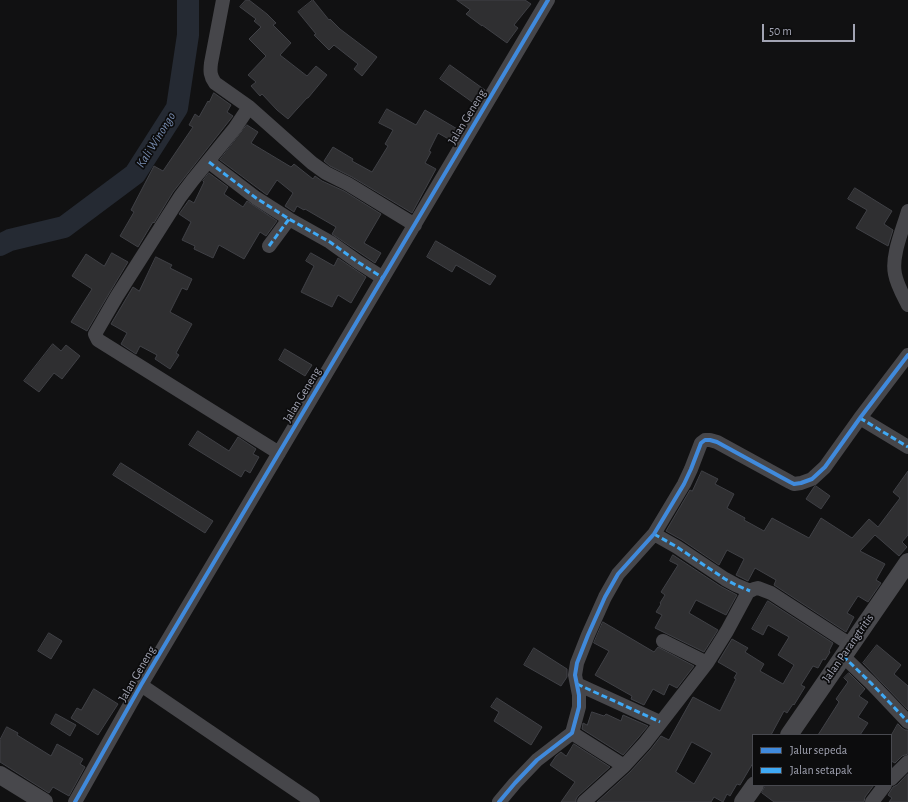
<!DOCTYPE html>
<html>
<head>
<meta charset="utf-8">
<style>
  body { margin:0 }
  #map { position:relative; width:908px; height:802px; overflow:hidden; background:#111112; font-family:"Alegreya Sans",sans-serif }
  canvas { display:block }
  .legend { position:absolute; left:752px; top:734px; width:140px; height:52px; box-sizing:border-box; background:#0c0c0d; border:1px solid #48494f; margin:0; padding:5px 7px; list-style:none; font-size:12px; color:#a2a4b3 }
  .legend li { display:flex; align-items:center; gap:8px; height:20px }
  .legend b { width:20px; border:1px solid #48494f }
  .scale { position:absolute; left:762px; top:24px; width:93px; height:18px; box-sizing:border-box; border:2px solid #a2a4b3; border-top:0; padding-left:5px; font-size:12px; line-height:14px; white-space:nowrap; color:#a2a4b3; -webkit-text-stroke:3px #0c0c0d; paint-order:stroke }
</style>
</head>
<body>
<div id="map">
<canvas width="908" height="802"></canvas>
<ul class="legend">
<li><b style="height:5px;background:#408adc"></b>Jalur sepeda</li>
<li><b style="height:5px;background:#3fa9f5"></b>Jalan setapak</li>
</ul>
<div class="scale">50 m</div>
</div>
<script>
const c = document.querySelector('canvas').getContext('2d');
c.lineJoin = 'round';
function stroke(path, color, width, dash) { c.strokeStyle = color; c.lineWidth = width; c.lineCap = dash ? 'butt' : 'round'; c.setLineDash(dash || []); c.stroke(path); }
function fillPath(path, color) { c.fillStyle = color; c.fill(path, 'evenodd'); }
function write(font, color, halo, rows, align = 'center') {
  c.font = font + ' "Alegreya Sans",sans-serif'; c.lineWidth = 3.5; c.setLineDash([]); c.textBaseline = 'middle'; c.strokeStyle = halo; c.fillStyle = color; for (const [text, x, y, turn = 0] of rows) {
    c.save(); c.translate(x, y); c.rotate((+turn || 0) * Math.PI / 180); c.textAlign = isNaN(turn) ? turn : align; if (halo) c.strokeText(text, 0, 0); c.fillText(text, 0, 0); c.restore();
  }
}
const river = new Path2D(`
  M0,245L10,240L64,227L135,174L177,108L188,35V0`);
const building = new Path2D(`
  M246,0H249L267,14L276,23L273,25L291,43L280,55L307,76L316,66L327,75L308,98H307L288,119L277,110L262,94L260,96L251,86L256,82L248,75L266,56L249,39L261,27L254,21L256,19L240,7Z
  M313,0L329,20L330,19L340,29L377,57L362,76L354,69L358,64L334,45L329,50L314,35L316,34L298,12Z
  M457,0H525L531,4L514,25L518,28L507,43L482,25V26L466,14L470,10Z
  M450,65L485,90L475,104L440,79Z
  M214,93L231,105L227,112L233,116L173,192L154,223L153,222L138,247L120,236L134,212L131,210L154,166L163,171L193,127L189,125L195,114L199,117L208,101L209,102Z
  M387,109L416,125L425,110L459,130L452,141L438,133L429,151L431,152L425,163L436,169L412,213L352,177L330,166L324,161L333,147L353,159L352,161L372,172L388,146L385,144L393,130L379,123Z
  M247,125L258,132L251,143L291,167L294,164L313,179L315,176L322,181L344,191L381,214L364,243L381,253L375,263L332,234L336,227L305,209L304,210L297,206L294,212L285,206L293,193L277,180L267,195L220,160Z
  M209,173L228,187L224,194L243,207L247,201L277,221L266,236L260,232L244,259L219,245L213,258L194,249L195,246L182,240L191,222L179,214L189,200L194,203L204,182L203,181Z
  M855,188L892,211L884,224L893,230L888,246L856,228L867,210L848,199Z
  M436,241L496,276L490,285L456,265L452,272L427,257Z
  M112,253L128,262L110,292L87,331L71,322L92,289L72,276L86,254L104,266Z
  M311,253L334,266L338,258L366,277L351,303L338,295L332,307L301,292L314,266L306,261Z
  M156,257L172,265L170,268L192,279L187,290L182,288L170,312L192,324L176,353L179,355L170,369L155,359L157,355L140,346L136,354L121,344L127,333L111,324L133,287L139,291Z
  M53,344L61,351L66,345L80,356L62,379L54,373L39,392L24,381Z
  M285,349L312,365L305,376L279,360Z
  M198,431L229,451L238,437L256,449L253,454L259,457L250,473L245,470L241,477L189,445Z
  M121,463L213,521L205,533L113,475Z
  M702,471L718,479L715,484L734,494L727,508L745,518L744,520L764,531L772,518L809,538L821,518L852,538L869,519L878,527L900,498L893,492L908,471V535L902,542L907,547L899,556L875,535L860,551L885,564L876,580L881,583L868,602L858,596L847,613L854,617L846,632L774,585L776,580L755,568L748,581L736,575L744,559L727,550L719,565L682,540L666,531L690,490L692,491Z
  M816,486L830,496L821,509L806,499L814,487Z
  M673,555L720,586L737,595L726,615L696,600L689,613L718,630L704,652L655,628L662,615L656,612L661,604L660,603L665,595L661,592L678,565L670,561Z
  M768,601L833,643L829,651L830,652L825,660L823,659L818,668L813,666L801,685L805,687L794,705L793,704L787,713L784,711L771,735H753V763L740,785L737,784L730,796L727,794L723,802L714,797L711,802H597L630,772L651,749L661,736L669,740L693,697L720,711L736,679L734,678L737,673L718,662L732,639L748,648L745,652L764,664L760,671L783,684L794,665L778,655L789,637L768,625L763,635L752,629ZM692,742L712,753L694,784L676,772Z
  M603,622L654,652L658,647L694,666L677,688L669,684L664,695L653,689L644,705L631,699L632,696L595,675L609,651L594,643Z
  M49,633L62,641L51,659L38,651Z
  M877,645L901,665L894,674L908,686V710L863,663Z
  M534,648L567,669V677L561,686L524,665Z
  M849,673L865,689L859,696L868,702L858,717L868,723L860,735H818L839,702L836,699L848,682L844,678Z
  M94,689L118,704L98,735L71,718L77,708L81,710Z
  M497,698L542,727L531,745L494,721L499,712L491,707Z
  M592,712L604,716L606,714L621,721L623,715L648,726L638,738L623,755L582,729L583,723L587,725Z
  M56,714L76,725L70,736L51,724Z
  M898,724L902,728L905,730H908V754L902,756L895,763L891,761V736Z
  M7,727L18,733L17,735L51,756L57,744L83,759L80,764L85,767L69,796L53,787L49,793L0,762V740Z
  M574,744L610,767L578,796L576,799V802H561L575,782L550,765L556,756L561,752L566,756Z
  M908,774V802H889L892,798L888,795L893,787L897,785Z
  M766,785H874L865,797L864,802H774L762,793Z`);
const minor = new Path2D(`
  M223,0L211,63C210,71 210,76 215,83L249,107
  M209,162L256,198L289,219L330,242L358,262L383,278
  M908,211C903,229 891,256 895,274C897,285 903,295 908,305
  M269,246L289,219
  M860,418L908,447
  M279,453L98,340L95,334L117,296L180,197L192,181L235,128L249,107L312,163L326,173L348,184L415,225
  M654,534L677,547L725,579L736,585L750,591
  M663,641L707,663
  M843,656L871,683L908,722
  M577,684L660,722
  M141,685L313,802
  M572,733L624,766
  M891,779L908,762
  M75,802L141,685L548,0
  M499,802L515,783L537,760L572,733L579,707V695L575,675L577,663L588,635L605,597L618,574L654,534L684,484L691,469L701,443L705,440H710L717,442L790,482L794,484L801,483L812,479L825,467L860,418L908,355
  M584,802L624,766L645,743L707,663L727,631L748,592L754,589L758,588L771,593L851,645
  M872,802L885,785`);
const major = new Path2D(`
  M789,735L908,562
  M0,775L44,802
  M743,802L755,785`);
const quiet = new Path2D(`
  M209,162L256,198L289,219L330,242L358,262L383,278
  M269,246L289,219
  M860,418L908,447
  M654,534L677,547L725,579L736,585L750,591
  M843,656L871,683L908,722
  M577,684L660,722`);
const cycleway = new Path2D(`
  M75,802L141,685L548,0
  M499,802L515,783L537,760L572,733L579,707V695L575,675L577,663L588,635L605,597L618,574L654,534L684,484L691,469L701,443L705,440H710L717,442L790,482L794,484L801,483L812,479L825,467L860,418L908,355`);
const streetNames = [
  ["Jalan Geneng",467,117,-59],
  ["Jalan Geneng",302,395,-59],
  ["Jalan Parangtritis",848,648,-55],
  ["Jalan Geneng",137,674,-60]
];
const waterNames = [
  ["Kali Winongo",156,140,-58]
];
stroke(river, '#252a33', 22);
fillPath(building, '#2f2f31');
stroke(building, '#404146', 1);
stroke(minor, '#46464a', 14);
stroke(major, '#48484c', 18);
stroke(quiet, '#3fa9f5', 3, [6, 3]);
stroke(cycleway, '#408adc', 4);
write('12px', '#a2a4b3', '#0c0c0d', streetNames);
write('italic 13px', '#778cb0', '#0c0c0d', waterNames);
</script>
</body>
</html>
